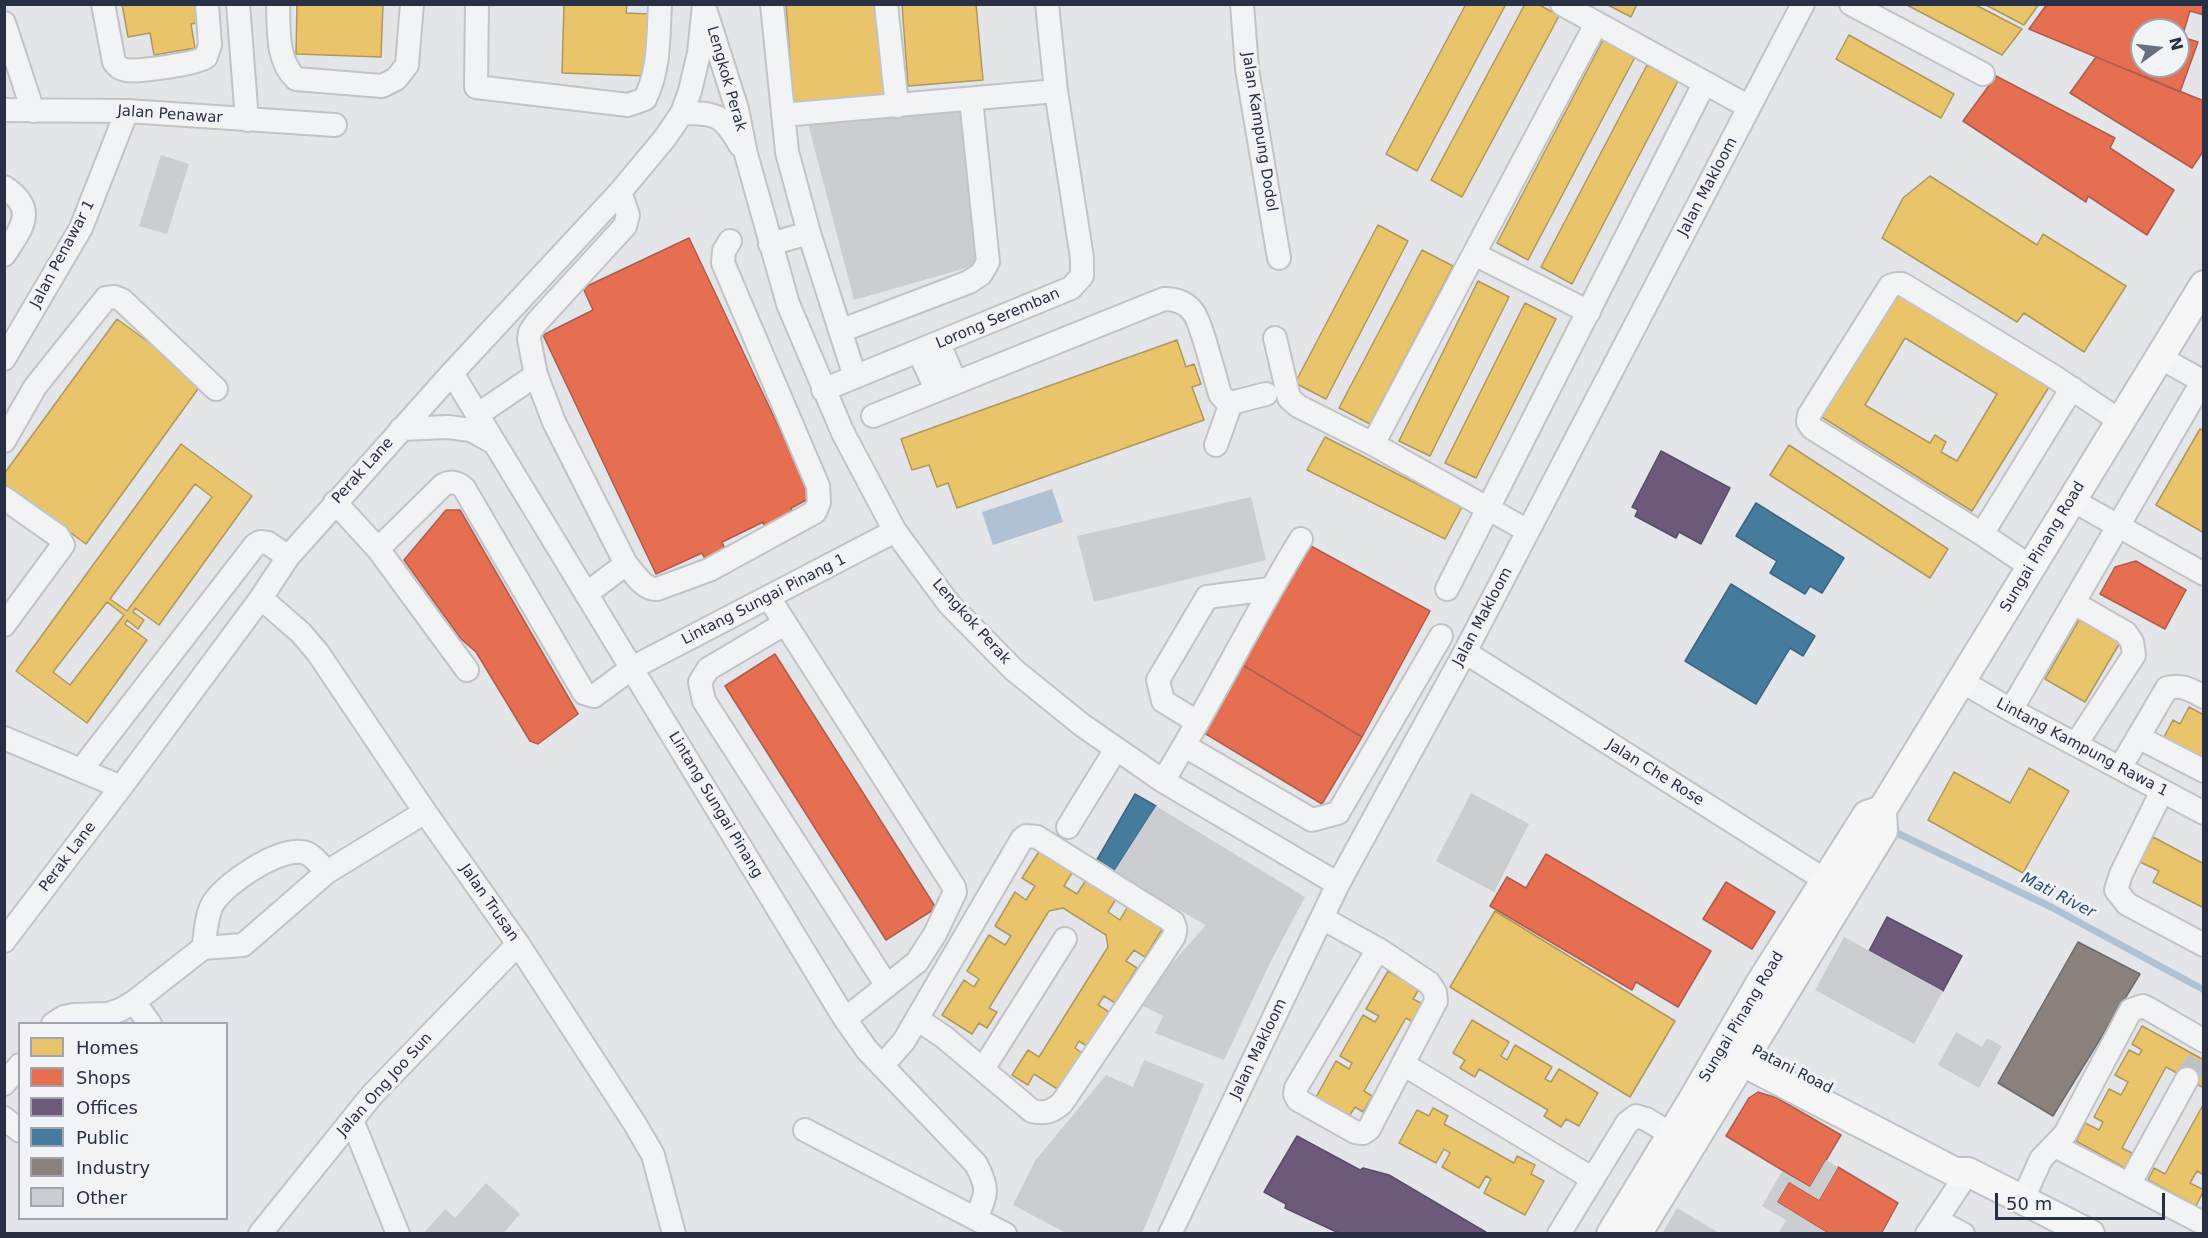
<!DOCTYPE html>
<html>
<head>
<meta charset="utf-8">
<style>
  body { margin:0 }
  #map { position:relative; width:2208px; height:1238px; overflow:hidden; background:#e3e5e8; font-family:"DejaVu Sans",sans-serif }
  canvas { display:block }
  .frame { position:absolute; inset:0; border:6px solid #283143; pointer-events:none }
  .legend { position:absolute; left:18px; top:1022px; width:210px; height:198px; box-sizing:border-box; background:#f1f3f7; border:2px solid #a1a5af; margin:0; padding:8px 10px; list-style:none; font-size:18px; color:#283143 }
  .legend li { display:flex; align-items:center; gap:12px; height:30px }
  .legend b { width:30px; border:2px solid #a1a5af }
  .north { position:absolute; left:2130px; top:18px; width:60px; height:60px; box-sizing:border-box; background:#f1f3f7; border:2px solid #a1a5af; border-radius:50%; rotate:75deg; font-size:16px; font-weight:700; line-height:24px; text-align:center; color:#283143 }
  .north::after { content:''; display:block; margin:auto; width:21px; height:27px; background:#69707d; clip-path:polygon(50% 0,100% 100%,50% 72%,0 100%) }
  .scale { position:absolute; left:1995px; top:1193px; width:170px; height:27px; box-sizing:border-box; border:3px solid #283143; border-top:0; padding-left:8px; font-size:18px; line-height:21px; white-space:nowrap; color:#283143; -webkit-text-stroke:4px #f1f3f7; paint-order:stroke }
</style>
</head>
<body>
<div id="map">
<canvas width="2208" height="1238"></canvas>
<div class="frame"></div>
<ul class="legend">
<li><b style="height:16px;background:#e9c46a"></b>Homes</li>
<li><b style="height:16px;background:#e76f51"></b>Shops</li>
<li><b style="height:16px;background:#6d597a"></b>Offices</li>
<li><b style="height:16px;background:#457b9d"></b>Public</li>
<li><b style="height:16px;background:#8a817c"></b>Industry</li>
<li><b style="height:16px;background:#cbcdd1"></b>Other</li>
</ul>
<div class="north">N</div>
<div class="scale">50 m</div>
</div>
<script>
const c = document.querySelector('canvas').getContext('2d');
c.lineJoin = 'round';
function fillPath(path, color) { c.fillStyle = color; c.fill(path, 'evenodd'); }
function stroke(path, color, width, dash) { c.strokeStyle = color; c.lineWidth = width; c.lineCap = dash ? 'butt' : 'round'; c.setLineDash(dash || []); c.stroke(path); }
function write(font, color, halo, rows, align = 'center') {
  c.font = font + ' "DejaVu Sans",sans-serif'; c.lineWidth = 6; c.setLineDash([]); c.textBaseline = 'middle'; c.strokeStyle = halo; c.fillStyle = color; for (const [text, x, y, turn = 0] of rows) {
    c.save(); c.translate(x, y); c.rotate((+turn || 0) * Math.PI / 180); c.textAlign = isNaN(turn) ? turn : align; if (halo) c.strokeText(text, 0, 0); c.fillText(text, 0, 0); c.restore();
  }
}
const water = new Path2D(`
  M1052,489L1063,522L993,545L982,512Z`);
const homes = new Path2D(`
  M122,4H199L202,22L191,24L195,48L154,55L150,33L128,37Z
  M297,4H383L381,57L296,54Z
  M564,4H627L626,13L650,14L648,76L562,73Z
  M786,4H877L886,95L793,102Z
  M902,4H976L983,80L908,86Z
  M1466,4H1506L1417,171L1386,154Z
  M1525,4H1538L1559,16L1462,197L1431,180Z
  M1606,4H1637L1631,17Z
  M1905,4H1974L2022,29L2002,55Z
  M1984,4H2039L2024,25Z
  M1849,35L1954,94L1941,118L1836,59Z
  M1603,40L1635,57L1528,260L1497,243Z
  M1647,65L1678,81L1572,284L1541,267Z
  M936,109L945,144L938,146L939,151L950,148L970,224L956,228L958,233L966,231L975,263L889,285L884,263L892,261L891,256L900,254L896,239L868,247L850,179L899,166L895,154L864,162L863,158L855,160L848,133L861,129L860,125L918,110Z
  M1930,176L2037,245L2043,234L2126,286L2084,352L2024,313L2017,322L1882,238L1903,198Z
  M1378,225L1408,241L1326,399L1295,383Z
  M673,246L797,505L791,508L794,515L766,529L763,522L724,541L613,310L660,287L646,259ZM664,292L706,386L684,396L642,302ZM708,391L765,510L744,521L687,401Z
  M1422,250L1453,266L1370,424L1339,408Z
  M1478,281L1509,297L1430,456L1399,441Z
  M1894,289L2049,387L1972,511L1817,414ZM1905,338L1997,394L1957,461L1941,452L1946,442L1935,435L1930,443L1865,405Z
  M1525,303L1556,319L1476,478L1445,463Z
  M117,319L203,382L86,544L4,484V474Z
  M1177,340L1186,367L1194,364L1201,384L1192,387L1204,420L957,508L948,483L937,487L929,465L912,470L901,439Z
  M2200,429L2204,431V533L2156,505Z
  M1325,437L1462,507L1445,539L1307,470Z
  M181,444L252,496L159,625L135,608L133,612L144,620L138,629L127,620L125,624L147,640L87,723L16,671ZM195,484L212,497L127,611L110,599ZM107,602L124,615L70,685L53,672Z
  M1789,445L1948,549L1930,578L1770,475Z
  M2082,615L2122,639L2085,702L2045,679Z
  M2189,707L2204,715V760L2163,739L2173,720L2180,724Z
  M2029,768L2069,791L2023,873L1928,820L1954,772L2010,803Z
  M2153,837L2204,864V908L2153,882L2159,871L2140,862Z
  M1040,850L1073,871L1064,886L1077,894L1086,880L1116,899L1108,912L1120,920L1128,906L1163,928L1145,957L1134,950L1126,961L1137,968L1115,1003L1104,996L1098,1005L1111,1013L1090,1048L1079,1041L1075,1048L1085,1055L1062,1092L1034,1074L1028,1085L1012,1075L1028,1050L1039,1057L1108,947L1106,935L1063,908L1049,911L989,1008L997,1012L987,1028L979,1023L972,1034L942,1015L964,980L974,987L979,979L967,971L989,935L1005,945L1011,936L995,926L1015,892L1026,900L1035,886L1022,878Z
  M1495,911L1675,1021L1630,1097L1450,987Z
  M1388,971L1419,989L1413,999L1423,1004L1413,1022L1406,1018L1364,1091L1372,1096L1363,1112L1355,1107L1348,1118L1315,1099L1336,1061L1349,1069L1352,1063L1340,1056L1363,1015L1375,1022L1379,1016L1366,1009Z
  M1472,1020L1509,1042L1501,1056L1507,1060L1515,1045L1552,1067L1545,1079L1551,1082L1559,1069L1598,1093L1579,1126L1566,1119L1561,1127L1544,1116L1548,1110L1479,1069L1475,1077L1460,1068L1465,1060L1453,1053Z
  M2142,1026L2204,1060V1088L2166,1067L2122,1148L2132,1153L2125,1168L2076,1141L2085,1123L2099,1130L2103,1122L2094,1117L2109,1089L2121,1095L2128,1082L2115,1075L2129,1050L2139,1055L2142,1050L2132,1044Z
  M2204,1103V1175L2197,1171L2190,1183L2204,1190L2196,1206L2148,1180L2154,1168L2165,1174Z
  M1433,1108L1448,1116L1444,1124L1514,1163L1517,1156L1535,1165L1531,1174L1544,1181L1525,1215L1484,1193L1491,1179L1486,1176L1479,1188L1442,1167L1450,1153L1444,1149L1436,1163L1399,1143L1417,1110L1429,1116Z`);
const shops = new Path2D(`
  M2047,4H2204V15L2190,11L2182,37L2198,42L2180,92L2029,29ZM2142,30H2178V66H2142Z
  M2096,57L2204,101V150L2192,168L2070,93Z
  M1996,76L2115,138L2110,148L2174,190L2147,235L2088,196L2086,202L1963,121Z
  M689,238L812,497L791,508L794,515L766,529L763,522L722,542L725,549L705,559L702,553L656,574L543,335L593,310L583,288Z
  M446,510H460L578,714L538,744L530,741L476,652L461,639L404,560Z
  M1309,545L1430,611L1362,737L1241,664Z
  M2136,561L2186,590L2165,629L2100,594L2115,567Z
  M775,654L936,908L886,940L725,686Z
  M1241,664L1362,737L1322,804L1201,731Z
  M1546,854L1711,951L1678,1007L1636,982L1632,990L1490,906L1507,877L1526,888Z
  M1726,882L1775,912L1752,949L1703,919Z
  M1758,1092L1777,1098L1841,1135L1810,1187L1726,1136L1749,1098Z
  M1838,1167L1898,1203L1881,1234H1829L1777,1202L1789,1182L1819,1200Z`);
const offices = new Path2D(`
  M1661,451L1730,488L1701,544L1679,532L1676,538L1635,516L1638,510L1632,507Z
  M1887,917L1962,956L1943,991L1869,951Z
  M1297,1136L1360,1170L1363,1168L1389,1175L1489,1234H1341L1285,1208L1286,1204L1264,1192Z`);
const public = new Path2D(`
  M1756,503L1844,558L1822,593L1810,586L1805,594L1770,573L1777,561L1736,536Z
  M1731,584L1815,636L1803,656L1790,648L1756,704L1685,661Z
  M1135,794L1156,806L1113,873L1095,863Z`);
const industry = new Path2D(`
  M2078,942L2140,974L2053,1116L1998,1083Z`);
const stream = new Path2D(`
  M1897,833L2051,907L2204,990`);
const building = new Path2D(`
  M959,104L977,261L973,266L854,300L807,120Z
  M161,155L189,164L167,234L139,226Z
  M1251,497L1266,560L1094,602L1077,536Z
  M1471,793L1529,824L1494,892L1436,861Z
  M1156,806L1305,897L1271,961L1224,1060L1155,1033L1163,1016L1137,1003L1206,925L1113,873Z
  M1844,937L1943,991L1914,1044L1815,990Z
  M1956,1032L1982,1047L1987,1038L2002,1046L1979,1088L1938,1065Z
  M1144,1060L1204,1084L1142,1234H1068L1013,1205L1035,1161L1106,1075L1133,1087Z
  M1826,1160L1838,1167L1819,1200L1789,1182L1777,1202L1829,1234H1778L1786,1220L1762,1206L1782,1171L1810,1187Z
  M486,1183L520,1214L503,1234H423L445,1209L455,1218Z
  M1677,1208L1721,1234H1662Z`);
const minorTunnel = new Path2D(`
  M2187,1079L2199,1057`);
const minor = new Path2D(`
  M103,4L114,62C118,67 120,69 126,70C138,72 198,64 206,57L210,45L207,4
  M238,4L247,120
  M278,4C279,30 276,60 296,79L382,86L396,79L407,65L412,4
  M477,4L476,87L628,105L645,99C660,68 658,38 660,4
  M772,4L787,152L809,233L855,377
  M886,4L897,106
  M1242,4L1247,69L1279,258
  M1562,4L1749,107
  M1851,4L1983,74
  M706,12L737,109L746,154L788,304L843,433L895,531L949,604L1014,670L1082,725L1163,781L1338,884
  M4,23L33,111
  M4,110L127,111L335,125
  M682,113C717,113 723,115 740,145
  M783,115L1056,91
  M4,187C38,209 22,228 4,255
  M770,244L809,233
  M1474,254L1589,312
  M840,331L969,282L981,274L988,262L971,99
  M1275,338L1289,398L1298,406L1373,444L1528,531
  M939,344L955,381
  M919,352L936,389
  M2159,357L2204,382
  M4,359L81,228L127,111
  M452,373L845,1019L867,1050L976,1164C989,1189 987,1193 976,1218
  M823,390L1071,288L1082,276V258L1056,91L1047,4
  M477,415L536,375
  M873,416L1164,299C1176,299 1186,302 1193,312C1201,321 1215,378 1220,394L1226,401L1231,403L1266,394
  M401,429L448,427L471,430L493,442
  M4,441L35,387L106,298L114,297L122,300L216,389
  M1373,444L1596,24
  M1216,445L1231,403
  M4,498L58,536L63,545L4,625
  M2072,500L2204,574
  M335,502L378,549L467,670
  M1982,534L2072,388
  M378,549L443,485C452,481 457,482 464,488L584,693L594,696L632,668L895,531
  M626,564C635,574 644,590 657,589L709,570L815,512L819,502L818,486L723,263L724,251L730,241
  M2031,567L1982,534L1812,428L1808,422L1809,415L1890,286L1896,284H1902L2053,376L2120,421
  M1447,589L1704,84
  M586,594L626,564L554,422L536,375L529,339L530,332L536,323L625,226L628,215L620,192
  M261,598L301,633L318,653L425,812L518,944L635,1124L653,1155L674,1234
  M769,598L954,887L955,892L935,934L917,962L845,1019
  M2074,603L2126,633L2132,642L2134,655L2076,744
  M784,624L708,669L700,682L704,701L887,986
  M1465,652L1839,889
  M1961,681L2011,710L2204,813
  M2011,710L2202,382
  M1197,722L1163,701L1158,680L1207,597L1270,589
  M2138,737L2204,771
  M4,738L121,787
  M1185,746L1312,820L1338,813L1441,636
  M2120,768L2167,688C2182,684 2191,690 2204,697
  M81,770L255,545L260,542L268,543L288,557
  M1163,781C1212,702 1252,618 1301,539
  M2162,791L2121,874L2116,890L2127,904L2204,945
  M1068,827L1116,749
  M1322,918L1378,949
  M4,941L121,787L261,598L288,557L452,373L620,192L665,138L682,113L690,91L699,53L704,4
  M203,948C206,934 206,913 214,902C226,883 278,848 302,852C312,853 320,865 327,872
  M134,1002L150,1024
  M53,1024L64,1017L74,1015L108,1014L120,1010L134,1002L203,948L243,945L327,872L425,812
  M1403,1064L1369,1129L1363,1133L1355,1132L1298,1100L1295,1094L1296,1088L1378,949L1429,983L1435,992L1436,1001L1403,1064L1593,1179
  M882,1066L904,1041L1022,839L1026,836L1037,837L1173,922C1176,929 1176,932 1173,938L1062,1103C1052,1112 1044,1114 1032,1111L944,1037L917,1019
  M983,1069L1065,939
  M4,1084L20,1065
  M4,1118L20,1131
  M352,1120L398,1234
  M805,1130L1005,1234
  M2055,1146L2201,1222
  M2130,1183L2187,1079
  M2023,1199L2041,1159L2065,1134L2131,1010L2143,1006L2149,1009L2204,1041
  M1936,1220L1963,1234
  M260,1234L372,1095L518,944
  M1170,1234L1338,884L1465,652L1803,4
  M1559,1234L1627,1123L1636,1116L1646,1119L1686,1143
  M1927,1234L1968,1172`);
const major = new Path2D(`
  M1729,1047L1741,1061L1955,1172H1968L2090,1234
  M1611,1234L1692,1101L1761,982L1867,815L1882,810
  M1637,1234L1883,831L1882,810L2204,285`);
const streetNames = [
  ["Lengkok Perak",726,79,74],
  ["Jalan Penawar",170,115,4],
  ["Jalan Kampung Dodol",1259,132,81],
  ["Jalan Makloom",1708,187,-62],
  ["Jalan Penawar 1",63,254,-62],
  ["Lorong Seremban",998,319,-23],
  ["Perak Lane",363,471,-48],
  ["Sungai Pinang Road",2043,547,-59],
  ["Lintang Sungai Pinang 1",764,600,-27],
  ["Jalan Makloom",1483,617,-62],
  ["Lengkok Perak",971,622,48],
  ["Lintang Kampung Rawa 1",2082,748,28],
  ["Jalan Che Rose",1655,773,32],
  ["Lintang Sungai Pinang",715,805,59],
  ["Perak Lane",68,857,-53],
  ["Jalan Trusan",489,903,55],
  ["Sungai Pinang Road",1742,1017,-59],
  ["Jalan Makloom",1259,1049,-64],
  ["Patani Road",1792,1070,27],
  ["Jalan Ong Joo Sun",385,1085,-48]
];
const waterNames = [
  ["Mati River",2058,896,27]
];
fillPath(water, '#b0c1d4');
fillPath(homes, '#e9c46a');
stroke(homes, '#af985e', 1.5);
fillPath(shops, '#e76f51');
stroke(shops, '#ae5c4d', 1.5);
fillPath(offices, '#6d597a');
stroke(offices, '#584d6a', 1.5);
fillPath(public, '#457b9d');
stroke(public, '#3c6582', 1.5);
fillPath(industry, '#8a817c');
stroke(industry, '#6d696b', 1.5);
stroke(stream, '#b0c1d4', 7);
fillPath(building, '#cbcdd1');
stroke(minorTunnel, '#bec1c7', 22, [22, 11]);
stroke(minor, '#c1c3c6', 26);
stroke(major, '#bfc2c6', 32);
stroke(minor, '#f2f3f5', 22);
stroke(major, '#f6f6f7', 28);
write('15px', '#283143', '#f1f3f7', streetNames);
write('italic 16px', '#304f79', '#f1f3f7', waterNames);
</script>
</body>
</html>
